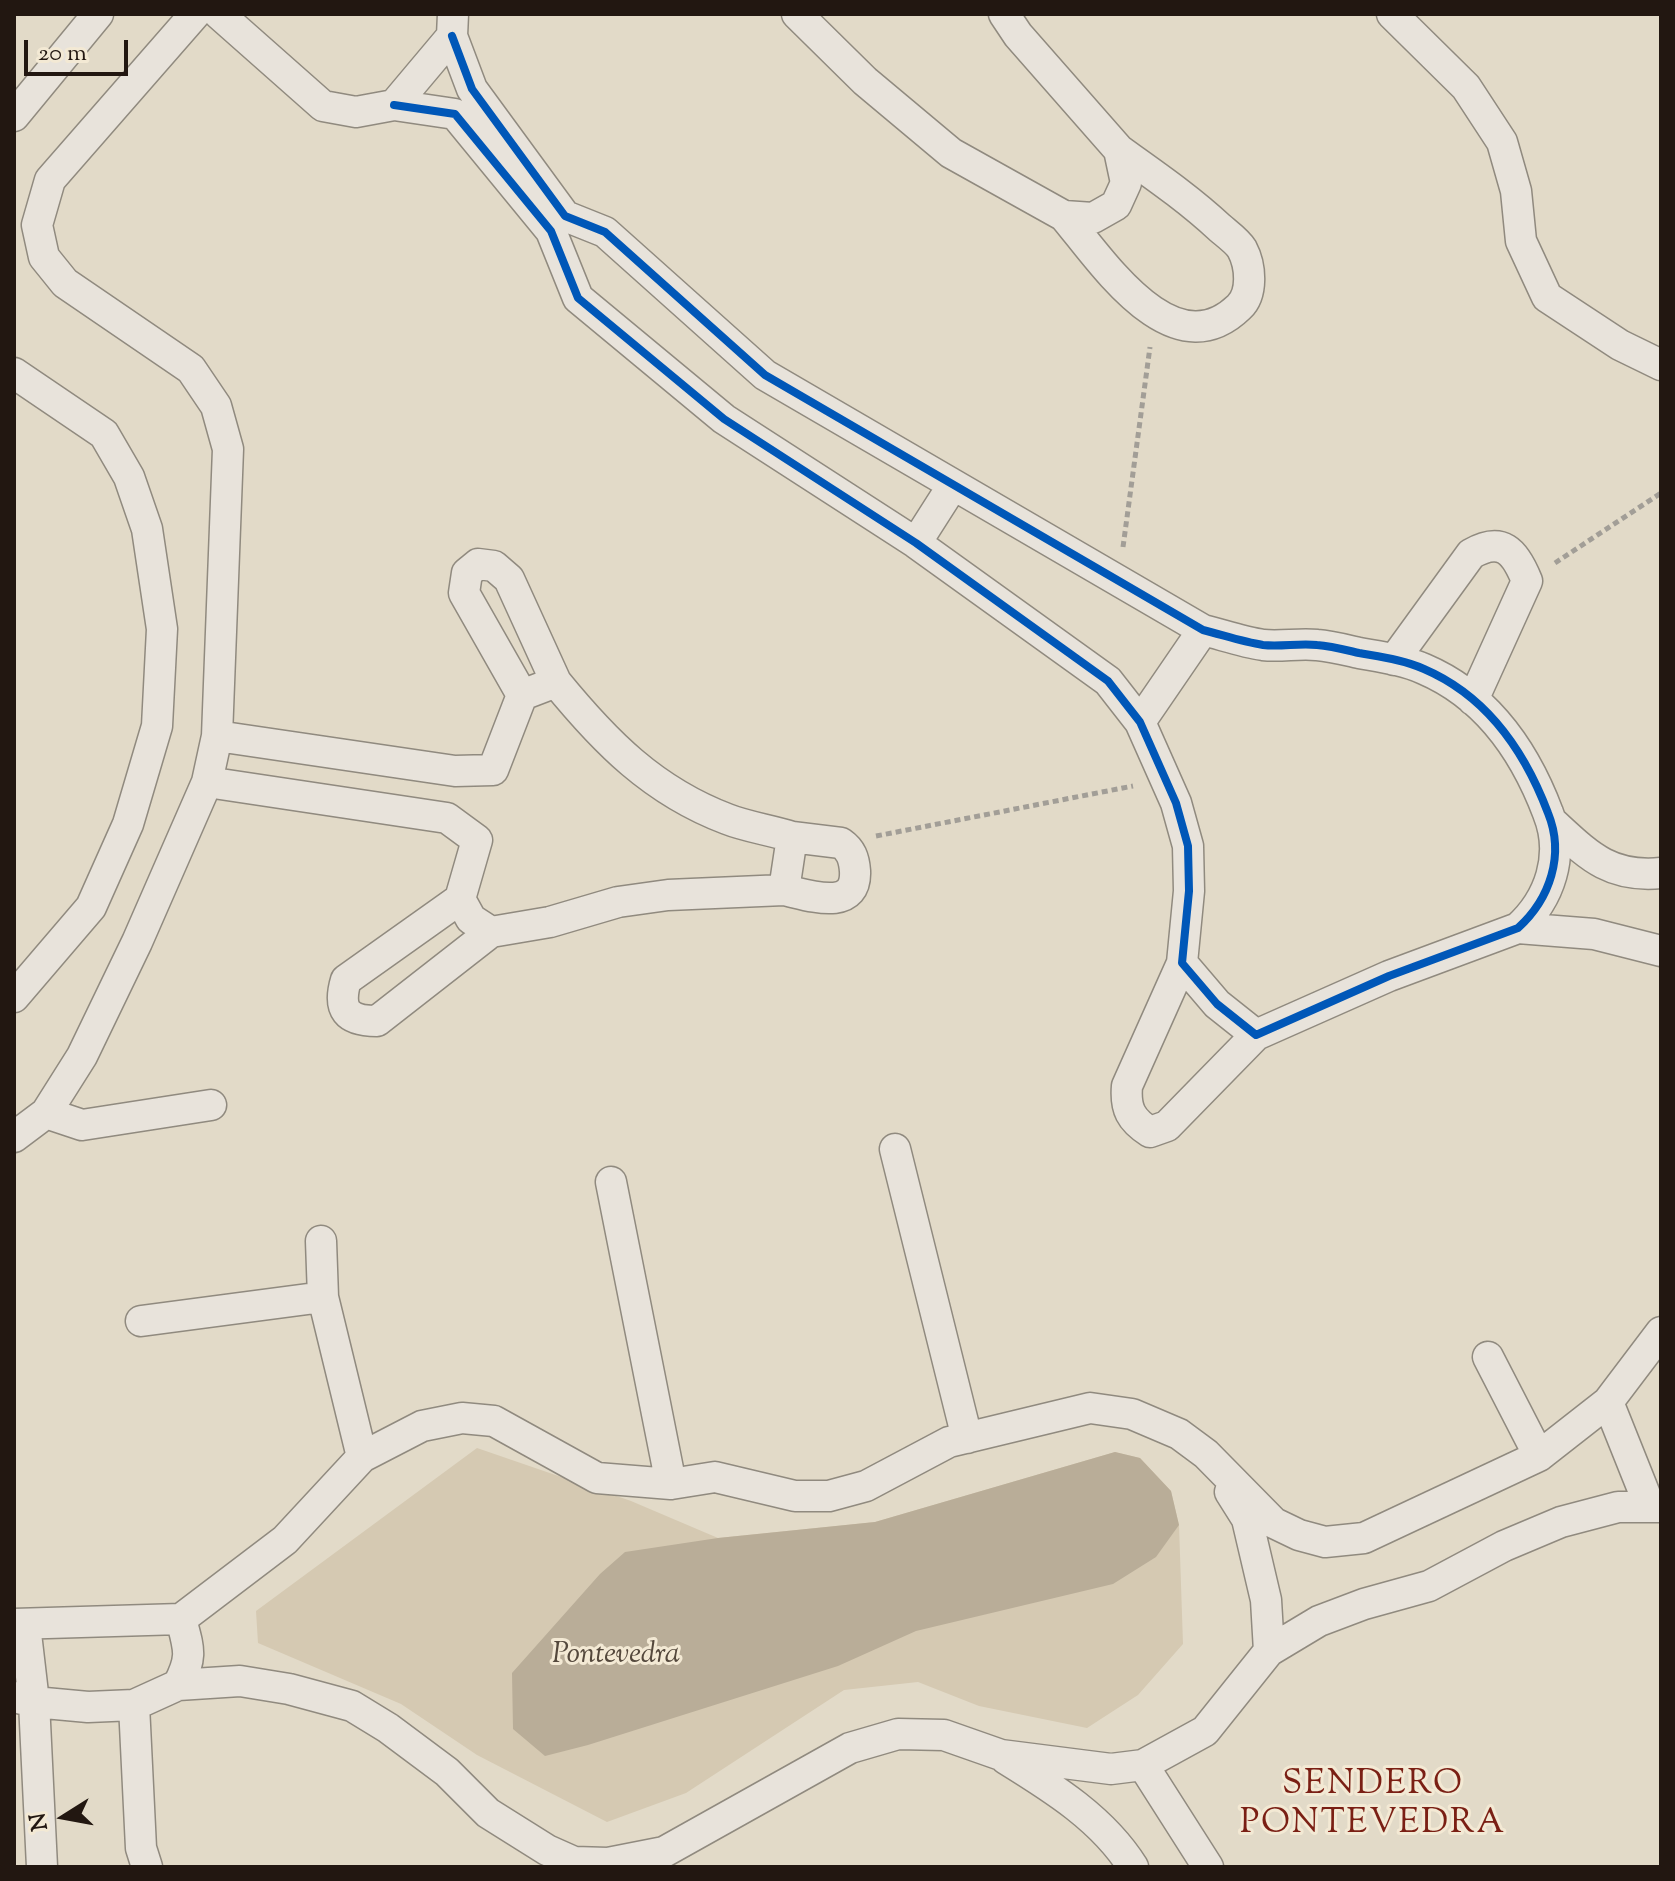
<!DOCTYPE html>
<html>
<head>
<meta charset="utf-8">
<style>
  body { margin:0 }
  #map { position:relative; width:1675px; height:1881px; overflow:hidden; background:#e2dac8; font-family:"Sorts Mill Goudy",serif }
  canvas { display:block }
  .frame { position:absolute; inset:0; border:16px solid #221711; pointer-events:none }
  .north { position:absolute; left:24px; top:1777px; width:80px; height:80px; -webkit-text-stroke:6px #f3e9d4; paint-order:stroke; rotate:259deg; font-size:22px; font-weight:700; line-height:32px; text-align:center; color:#221711 }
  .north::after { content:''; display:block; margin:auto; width:28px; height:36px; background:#221711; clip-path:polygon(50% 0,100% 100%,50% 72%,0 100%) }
  .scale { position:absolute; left:24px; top:40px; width:104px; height:36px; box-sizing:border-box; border:4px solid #221711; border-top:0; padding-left:10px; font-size:24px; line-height:28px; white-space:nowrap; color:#221711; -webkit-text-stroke:6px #f3e9d4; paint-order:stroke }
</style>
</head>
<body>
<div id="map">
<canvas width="1675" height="1881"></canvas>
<div class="frame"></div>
<div class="north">N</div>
<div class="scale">20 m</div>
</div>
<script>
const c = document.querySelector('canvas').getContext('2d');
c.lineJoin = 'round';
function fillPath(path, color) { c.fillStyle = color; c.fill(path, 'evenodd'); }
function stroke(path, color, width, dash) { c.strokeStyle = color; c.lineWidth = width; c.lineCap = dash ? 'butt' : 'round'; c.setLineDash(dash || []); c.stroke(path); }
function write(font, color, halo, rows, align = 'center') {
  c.font = font + ' "Sorts Mill Goudy",serif'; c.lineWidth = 6; c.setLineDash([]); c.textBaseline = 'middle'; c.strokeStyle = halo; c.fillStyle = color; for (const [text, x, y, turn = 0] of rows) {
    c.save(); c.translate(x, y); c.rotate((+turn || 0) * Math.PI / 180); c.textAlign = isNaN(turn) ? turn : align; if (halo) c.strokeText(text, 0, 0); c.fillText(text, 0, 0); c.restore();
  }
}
const green = new Path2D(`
  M477,1448L631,1501L718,1538L875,1522L1115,1452L1140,1458L1171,1491L1179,1525L1183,1644L1138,1695L1087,1728L979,1706L918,1682L844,1690L686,1793L607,1822L477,1755L401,1704L258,1643L256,1611Z`);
const water = new Path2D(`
  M1115,1452L1140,1458L1171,1491L1179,1525L1156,1557L1113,1584L916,1631L838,1666L588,1745L545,1756L513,1729L512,1673L600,1574L625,1552L718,1538L875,1522Z`);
const path = new Path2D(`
  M1123,547L1150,347
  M1555,563L1661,493
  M876,836L1133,786`);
const minor = new Path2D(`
  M219,14L323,106L356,112L394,105L452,36L453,14
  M797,14L865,81L951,153L1064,216L1093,218L1116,205L1126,183L1119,150L1018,35L1004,14
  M1392,14L1466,87L1502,142L1516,191L1521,241L1547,297L1620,345L1661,365
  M394,105L455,114L551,231L578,298L724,419L916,543L1108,681L1140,722L1176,803L1188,846L1189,891L1182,963L1217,1004L1256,1035L1389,976L1518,928C1550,899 1565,855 1548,813C1525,752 1487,696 1424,669C1404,660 1381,657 1359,653C1346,650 1331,646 1317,645C1299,643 1281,647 1263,645C1243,642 1223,635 1203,630L765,375L605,232L565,216L472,89L452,36
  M14,116L98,14
  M1064,216C1102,261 1173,371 1239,307C1253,294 1251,266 1242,249C1238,242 1227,234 1220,228C1189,199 1154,175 1119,150
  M14,373L104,434L129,477L147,529L162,629L157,726L128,824L91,907L14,997
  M916,543L953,485
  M1394,660L1471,554C1502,536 1515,551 1527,581L1473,700
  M522,695L464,593L467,573L478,564L494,566L509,579L556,682
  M1140,722L1203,630
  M207,782L447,818L477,840L460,899L471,919L491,932L550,922L618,902L668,895L784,890L792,837C771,830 747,827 727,819C653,791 605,742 556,682L522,695L493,770L455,771L217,736
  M1552,822C1588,855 1609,878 1661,873
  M784,890C808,895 857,913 855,871C854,858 851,850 841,843L792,837
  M460,899L346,980C337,1010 347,1021 377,1021L491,932
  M1518,928L1594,934L1661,951
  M1182,963L1127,1086C1125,1109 1131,1120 1150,1132L1167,1126L1256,1035
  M46,1113L82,1056L137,942L207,782L217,736L228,449L216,406L191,369L65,283L44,257L37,225L50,180L195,14
  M14,1137L46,1113L82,1125L211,1105
  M895,1149L967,1438
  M611,1182L671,1484
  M321,1241L323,1297L362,1457
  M141,1321L323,1297
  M1488,1357L1539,1456
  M1608,1402L1650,1507
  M1230,1492L1247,1519L1266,1600L1269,1651
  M14,1624L181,1619L285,1540L362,1457L422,1426L462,1418L494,1421L597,1478L671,1484L715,1477L795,1496H829L866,1486L949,1442L1090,1408L1132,1414L1179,1434L1206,1454L1274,1523L1299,1535L1325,1542L1364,1538L1539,1456L1608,1402L1661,1332
  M25,1625L34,1702L42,1867
  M178,1685C193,1657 189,1649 181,1619
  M14,1697L34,1702L88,1707L134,1705L178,1685L240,1681L289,1689L352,1706L388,1728L447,1772L488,1813L547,1850L574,1862L608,1863L664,1852L850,1748L898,1734L944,1735L1001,1755L1111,1769L1143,1765L1205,1731L1269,1651L1319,1621L1364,1604L1429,1586L1504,1546L1561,1522L1618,1507H1661
  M134,1705L141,1848L147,1867
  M1006,1759C1053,1788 1103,1819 1133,1867
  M1143,1765L1208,1867`);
const cycleway = new Path2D(`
  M394,105L455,114L551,231L578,298L724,419L916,543L1108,681L1140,722L1176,803L1188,846L1189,891L1182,963L1217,1004L1256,1035L1389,976L1518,928C1550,899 1565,855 1548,813C1525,752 1487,696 1424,669C1404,660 1381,657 1359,653C1346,650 1331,646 1317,645C1299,643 1281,647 1263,645C1243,642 1223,635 1203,630L765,375L605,232L565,216L472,89L452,36`);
const parkNames = [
  ["Pontevedra",616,1657]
];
const quarterNames = [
  ["SENDERO",1373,1787],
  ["PONTEVEDRA",1373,1826]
];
fillPath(green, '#d5c9b2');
fillPath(water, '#b9ad98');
stroke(minor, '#908a7f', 33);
stroke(path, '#a29e97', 5, [6, 4]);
stroke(minor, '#e8e3db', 30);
stroke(cycleway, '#0057b8', 8);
write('italic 30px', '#54483c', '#f3e9d4', parkNames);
c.letterSpacing = '2px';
write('34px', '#7a1f14', '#f3e9d4', quarterNames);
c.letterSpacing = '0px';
</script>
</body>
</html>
